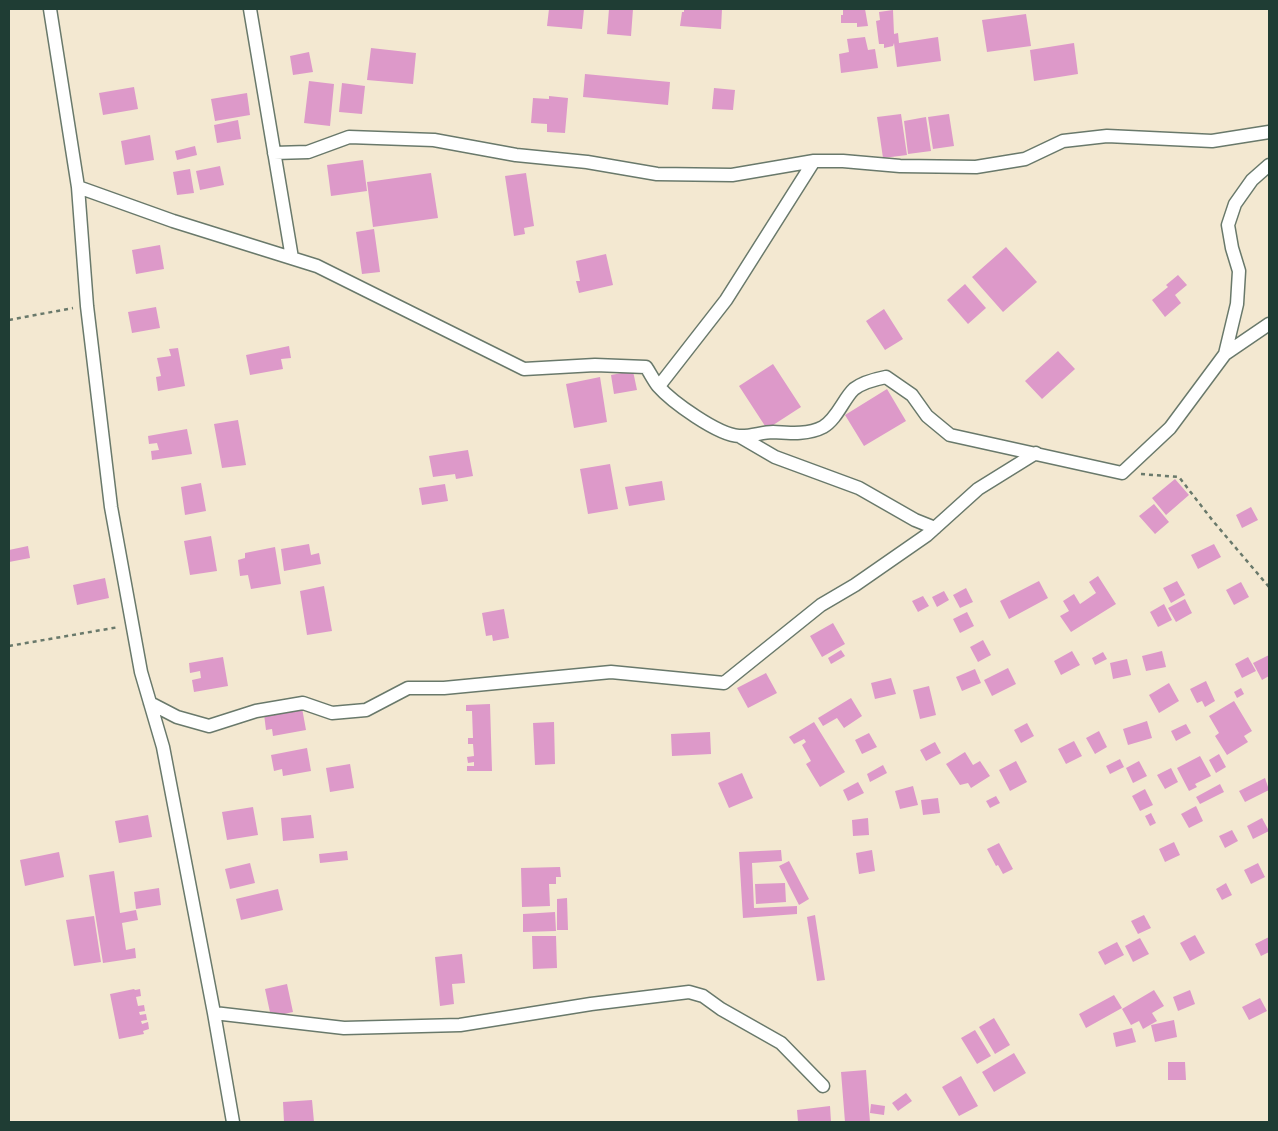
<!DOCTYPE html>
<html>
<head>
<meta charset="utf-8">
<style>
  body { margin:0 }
  #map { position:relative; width:1278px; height:1131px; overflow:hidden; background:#f3e8d1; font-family:"Libre Caslon Text",serif }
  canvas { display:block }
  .frame { position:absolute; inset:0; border:10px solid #1f3d34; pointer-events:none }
</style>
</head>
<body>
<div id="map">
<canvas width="1278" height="1131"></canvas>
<div class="frame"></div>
</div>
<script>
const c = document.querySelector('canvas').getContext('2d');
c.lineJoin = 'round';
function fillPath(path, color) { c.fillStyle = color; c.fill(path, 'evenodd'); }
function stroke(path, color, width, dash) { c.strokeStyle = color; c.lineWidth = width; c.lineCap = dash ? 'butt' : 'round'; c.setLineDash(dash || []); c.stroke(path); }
const building = new Path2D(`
  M549,9H584L582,29L547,26Z
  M609,9H633L631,36L607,34Z
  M684,9H722L721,29L680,26L682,12H684Z
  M843,9H865L868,26L857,27V23H841V15H843Z
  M893,10L894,34L898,33L899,43L938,37L941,61L897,67L894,43L893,46L884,48V44H879L876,21L880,20L879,12Z
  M1026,14L1031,46L987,52L982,20Z
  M865,37L868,50L875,49L878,68L841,73L839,54L849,52L847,39Z
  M1074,43L1078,74L1034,81L1030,50Z
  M371,48L416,53L413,84L367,80Z
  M309,52L313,72L293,75L290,56Z
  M585,74L670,82L668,105L583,97Z
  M309,81L334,84L330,126L304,123Z
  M342,83L365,86L362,114L339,112Z
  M134,87L138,109L103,115L99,93Z
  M714,88L735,90L733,110L712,109Z
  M247,93L250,115L215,121L211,99Z
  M549,96L568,98L565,133L547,132V124L531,123L533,98L549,99Z
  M901,114L907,155L883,158L877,117Z
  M949,114L954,146L933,149L928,117Z
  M926,117L931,151L908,154L904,121Z
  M238,120L241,139L217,143L214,125Z
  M150,135L154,160L125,165L121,141Z
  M195,146L197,155L177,160L175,151Z
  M363,160L367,191L331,196L327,165Z
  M220,166L224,185L200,190L196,171Z
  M190,169L194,193L177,195L173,172Z
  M431,173L438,218L373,227L367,182Z
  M526,173L534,226L524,228L525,234L514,236L505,176Z
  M374,229L380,272L362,274L356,232Z
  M160,245L164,269L136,274L132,250Z
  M1006,247L1037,282L1003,312L972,277Z
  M606,254L613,285L579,293L576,281H580L576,261Z
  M1178,275L1187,285L1175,295L1181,303L1165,317L1152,300L1168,287L1166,285Z
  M965,284L986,308L968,324L947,300Z
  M156,307L160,328L132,333L128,312Z
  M884,309L903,339L885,350L866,321Z
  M289,346L291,358L281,359L283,369L250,375L246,355Z
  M178,348L185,386L158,391L156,377L161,376L157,358L171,356L169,349Z
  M1058,351L1075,369L1042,399L1025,381Z
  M773,364L801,407L767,429L739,386Z
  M633,371L637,390L614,394L611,375Z
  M600,377L607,422L574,428L566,384Z
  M887,389L906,421L864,446L845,415Z
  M238,420L246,465L222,468L214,424Z
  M187,429L192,454L152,460L151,451L159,450L157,443L149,444L148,436Z
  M468,450L473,476L456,479L455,474L433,477L429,456Z
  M610,464L618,509L588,514L580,469Z
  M1175,479L1189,495L1166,515L1152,498Z
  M662,481L665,500L629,506L625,487Z
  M201,483L206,511L185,515L181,487Z
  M445,484L448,501L422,505L419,488Z
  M1154,504L1169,522L1155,534L1139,516Z
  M1251,507L1258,520L1242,528L1236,515Z
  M211,536L217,571L190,575L184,541Z
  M309,544L311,555L319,553L321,564L284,571L281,549Z
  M1214,544L1221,557L1198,569L1191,555Z
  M28,546L30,558L9,562V550Z
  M275,547L281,584L251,589L248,575L240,576L238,560L245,558V553Z
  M1098,576L1116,604L1071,632L1060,616L1069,611L1063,601L1074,594L1080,604L1096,593L1089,582Z
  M105,578L109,598L77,605L73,585Z
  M1039,581L1048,598L1009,619L1000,601Z
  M1177,581L1185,595L1171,603L1163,588Z
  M1241,582L1249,597L1234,605L1226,590Z
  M324,586L332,631L307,635L300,591Z
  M966,588L973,602L960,608L953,595Z
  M944,591L949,600L937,607L932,597Z
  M923,596L929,606L918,612L912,601Z
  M1185,599L1192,613L1176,622L1168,608Z
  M1164,604L1172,620L1158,627L1150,612Z
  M504,609L509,638L493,641L492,635L486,636L482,613Z
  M967,612L974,626L960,633L953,619Z
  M833,623L845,644L822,657L810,636Z
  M983,640L991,655L978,662L970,647Z
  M841,650L845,656L831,664L828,658Z
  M1072,651L1080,665L1061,675L1054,661Z
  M1162,651L1166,667L1146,671L1142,656Z
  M1103,652L1107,659L1095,665L1092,658Z
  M1269,655V676L1262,680L1253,663Z
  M223,657L228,686L194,692L192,680L201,678L200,671L190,673L189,663Z
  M1248,657L1256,671L1242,678L1235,664Z
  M1127,659L1131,675L1113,679L1110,663Z
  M1008,668L1016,684L992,696L984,680Z
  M975,669L981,683L962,691L956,677Z
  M766,673L777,693L748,708L737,688Z
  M891,678L896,694L875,699L871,683Z
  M1206,681L1215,701L1205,707L1202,701L1197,703L1190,689Z
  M1169,683L1179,701L1159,713L1149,695Z
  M929,686L936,715L920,719L913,690Z
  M1241,688L1244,694L1237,698L1234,692Z
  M851,698L862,716L844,728L837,718L823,726L818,718Z
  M1234,701L1252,731L1244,736L1248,742L1227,755L1215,736L1219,733L1209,716Z
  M490,704L492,771H467V766H474V762L468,763L467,757L474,756L473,744H468V738H473L472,711H466V705Z
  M302,708L306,730L273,736L272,729L266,730L264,714Z
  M1147,721L1152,738L1128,745L1123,729Z
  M554,722L555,764L535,765L533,723Z
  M814,722L845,772L820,787L806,764L811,761L802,745L806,742L804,739L794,744L789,737Z
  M1027,723L1034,736L1021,743L1014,730Z
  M1186,724L1191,733L1176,741L1171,731Z
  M1099,731L1107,747L1095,754L1086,738Z
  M710,732L711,754L672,756L671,734Z
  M869,733L877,747L862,754L855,740Z
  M1074,741L1082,756L1066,764L1058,749Z
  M935,742L941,753L926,761L920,750Z
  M307,748L311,771L283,776L282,769L274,771L271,755Z
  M965,752L973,765L980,761L990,776L971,788L968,783L960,785L946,764Z
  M1219,754L1226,767L1216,773L1209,760Z
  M1200,756L1211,776L1195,784L1197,787L1189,791L1177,768Z
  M1120,759L1124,767L1110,774L1106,766Z
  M1016,761L1027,782L1010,791L999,770Z
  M1139,761L1147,776L1133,783L1126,768Z
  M350,764L354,788L330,792L326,768Z
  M883,765L887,773L870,782L867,774Z
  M1171,768L1178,782L1165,789L1157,775Z
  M742,773L753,798L729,808L718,783Z
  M1265,778L1269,790L1245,802L1239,791Z
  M858,782L864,793L848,801L843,790Z
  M1220,784L1224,792L1200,804L1196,797Z
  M913,786L918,805L900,809L895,791Z
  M1145,789L1153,805L1140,811L1132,796Z
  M996,796L1000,803L990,808L986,801Z
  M938,798L940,813L923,815L921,800Z
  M1196,806L1203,821L1189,828L1181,814Z
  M253,807L258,835L227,840L222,812Z
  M1151,813L1156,823L1150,826L1145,816Z
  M148,815L152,837L119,843L115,821Z
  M311,815L314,838L283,841L281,818Z
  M868,818L869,835L853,836L852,820Z
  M1262,818L1269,831L1253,839L1247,826Z
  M1232,830L1238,841L1225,848L1219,836Z
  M1174,842L1180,855L1165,862L1159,849Z
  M999,843L1013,869L1003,874L998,865L996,866L987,849Z
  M781,850L782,861L752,863L754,908L797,906V914L743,918L739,852Z
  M872,850L875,871L859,874L856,853Z
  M347,851L348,860L320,863L319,854Z
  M59,852L64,877L25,886L20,860Z
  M789,861L809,899L799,905L779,866Z
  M250,863L255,883L230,889L225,869Z
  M1258,863L1265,877L1251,884L1244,870Z
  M560,867L561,877H556V884H549L550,906L522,907L521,868Z
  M114,871L120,913L136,910L138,920L122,923L126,950L135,948L136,958L103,963L89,875Z
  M785,883L786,902L756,904L755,884Z
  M1226,883L1232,895L1222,900L1216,889Z
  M159,888L161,905L136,909L134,892Z
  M278,889L283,910L241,920L236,899Z
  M567,898L568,930H557V899Z
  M555,912L556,931L523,932V914Z
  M815,915L825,980L817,981L807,917Z
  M1144,915L1151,928L1138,934L1131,921Z
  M94,916L101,962L74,966L66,920Z
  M1195,935L1205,953L1190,961L1180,943Z
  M532,936H556L557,968L533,969Z
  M1269,937V952L1261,956L1255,944Z
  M1140,938L1149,954L1133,962L1125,946Z
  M1117,942L1124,955L1105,965L1098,952Z
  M462,954L465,983L452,984L454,1004L440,1006L435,957Z
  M287,984L293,1012L271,1017L265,989Z
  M134,989L135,990L140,989L141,996L136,997L138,1006L144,1005L145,1011L139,1012L140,1015L146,1014L147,1020L141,1021L142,1024L148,1022L149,1029L143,1031L144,1034L119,1039L110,994Z
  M1154,990L1164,1006L1152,1013L1157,1021L1143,1029L1139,1021L1131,1025L1122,1009Z
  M1190,990L1195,1004L1178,1011L1173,997Z
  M1114,995L1122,1008L1086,1028L1079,1014Z
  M1260,998L1267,1011L1249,1020L1242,1007Z
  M994,1018L1010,1045L995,1054L979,1027Z
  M1174,1020L1177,1037L1155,1042L1151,1025Z
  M1132,1028L1136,1042L1116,1047L1113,1033Z
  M975,1030L991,1056L977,1064L961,1038Z
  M1014,1053L1026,1073L994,1092L982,1072Z
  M1168,1062H1185L1186,1080H1168Z
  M866,1070L870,1122H845L841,1072Z
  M961,1076L978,1106L959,1116L942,1087Z
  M906,1093L912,1101L898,1111L892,1103Z
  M312,1100L314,1122H284L283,1102Z
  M871,1104L885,1106L884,1115L870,1113Z
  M830,1106L831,1122H798L797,1110Z`);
const path = new Path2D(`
  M9,320L73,308
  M1141,474L1179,477L1213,521L1269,587
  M9,646L119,627`);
const street = new Path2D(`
  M50,9L78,187L87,306L111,507L141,672L163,747L214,1013L233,1122
  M250,9L292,258
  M274,153L308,152L349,137L434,140L516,155L587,162L657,174L732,175L814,161H843L900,166L976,167L1025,159L1063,141L1107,136L1212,141L1269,132
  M78,187L173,221L317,266L524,369L595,365L646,367C650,373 654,381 658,386C672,402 718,435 739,436C750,437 762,432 773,432C789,433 808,435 823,427C837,419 844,398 854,389C863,382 876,379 886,377L912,395L927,416L950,435L1122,473L1170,428L1225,354L1237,304L1239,271L1232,248L1228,225L1235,204L1252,180L1269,165
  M1225,354L1269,324
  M659,386L726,300L814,161
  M739,436L775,457L859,488L915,520L935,528
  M150,703L177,717L209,726L256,711L303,703L332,713L366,710L408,688H444L611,672L724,683L821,605L855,585L927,535L978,489L1036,453
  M214,1013L344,1028L460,1025L591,1004L689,992L703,996L721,1009L781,1043L823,1086`);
fillPath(building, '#dd99c9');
stroke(street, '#69796b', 15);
stroke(path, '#69796b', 2.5, [4, 4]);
stroke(street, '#fff', 12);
</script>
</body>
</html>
